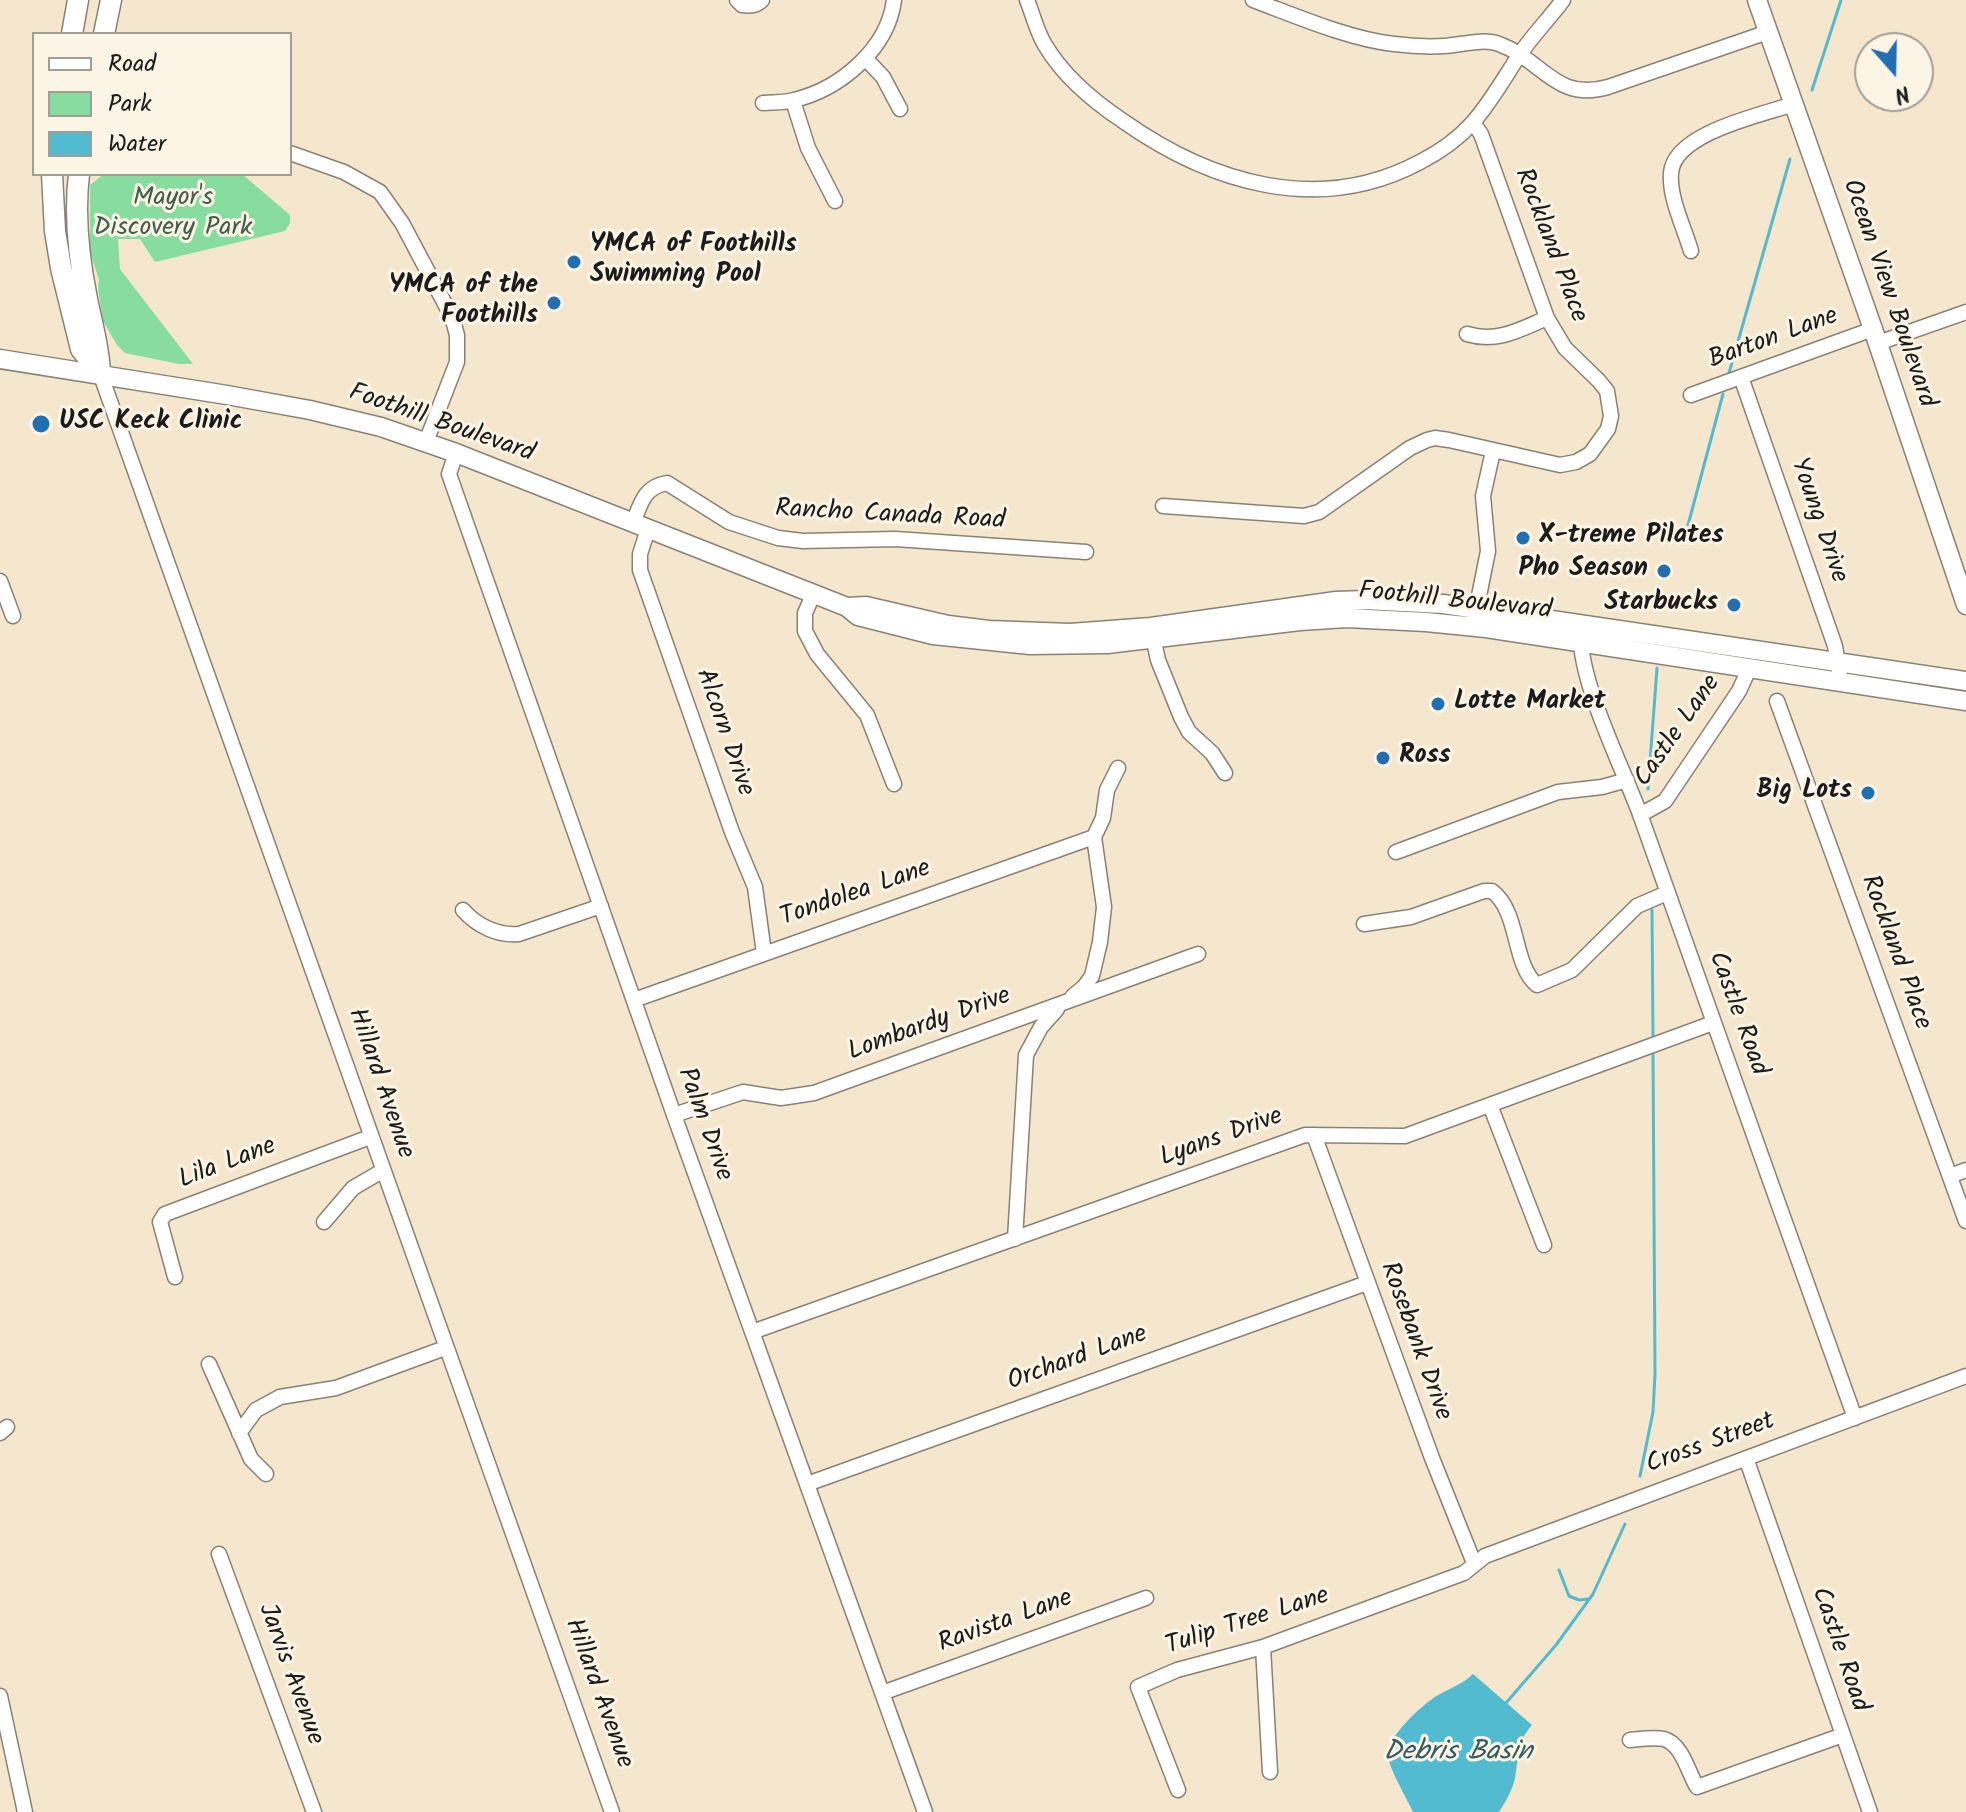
<!DOCTYPE html>
<html>
<head>
<meta charset="utf-8">
<style>
  body { margin:0 }
  #map { position:relative; width:1966px; height:1812px; overflow:hidden; background:#f5e7ce; font-family:Kalam,sans-serif }
  canvas { display:block }
  .legend { position:absolute; left:32px; top:32px; width:260px; height:144px; box-sizing:border-box; background:#fcf5e5; border:2px solid #a29e95; margin:0; padding:10px 14px; list-style:none; font-size:24px; color:#1c1c1c }
  .legend li { display:flex; align-items:center; gap:16px; height:40px }
  .legend b { width:40px; border:2px solid #a29e95 }
  .north { position:absolute; left:1854px; top:32px; width:80px; height:80px; box-sizing:border-box; background:#fcf5e5; border:2px solid #a29e95; border-radius:50%; rotate:160deg; font-size:22px; font-weight:700; line-height:32px; text-align:center; color:#1c1c1c }
  .north::after { content:''; display:block; margin:auto; width:28px; height:36px; background:#1f6fb2; clip-path:polygon(50% 0,100% 100%,50% 72%,0 100%) }
</style>
</head>
<body>
<div id="map">
<canvas width="1966" height="1812"></canvas>
<ul class="legend">
<li><b style="height:10px;background:#fff"></b>Road</li>
<li><b style="height:22px;background:#87dc9f"></b>Park</li>
<li><b style="height:22px;background:#52bbcf"></b>Water</li>
</ul>
<div class="north">N</div>
</div>
<script>
const c = document.querySelector('canvas').getContext('2d');
c.lineJoin = 'round';
function fillPath(path, color) { c.fillStyle = color; c.fill(path, 'evenodd'); }
function stroke(path, color, width, dash) { c.strokeStyle = color; c.lineWidth = width; c.lineCap = dash ? 'butt' : 'round'; c.setLineDash(dash || []); c.stroke(path); }
function write(font, color, halo, rows, align = 'center') {
  c.font = font + ' Kalam,sans-serif'; c.lineWidth = 6; c.setLineDash([]); c.textBaseline = 'middle'; c.strokeStyle = halo; c.fillStyle = color; for (const [text, x, y, turn = 0] of rows) {
    c.save(); c.translate(x, y); c.rotate((+turn || 0) * Math.PI / 180); c.textAlign = isNaN(turn) ? turn : align; if (halo) c.strokeText(text, 0, 0); c.fillText(text, 0, 0); c.restore();
  }
}
const green = new Path2D(`
  M104,174H242L290,215V223L285,231L155,262L140,239H118L120,269L193,364H179L125,353L117,345L103,321L98,288L99,280L90,252V185Z`);
const water = new Path2D(`
  M1473,1674L1532,1725C1517,1742 1519,1756 1515,1778C1512,1791 1506,1801 1499,1812H1413C1407,1798 1388,1768 1388,1754C1388,1736 1421,1706 1435,1697C1449,1688 1462,1685 1473,1674Z`);
const stream = new Path2D(`
  M1812,90L1841,0
  M1729,373L1790,159
  M1688,525L1723,394
  M1648,789L1657,668
  M1652,910L1653,1036
  M1640,1476L1653,1412L1655,1374L1653,1054
  M1559,1570L1569,1596L1579,1600L1588,1599
  M1506,1703L1556,1645L1593,1594L1625,1524`);
const minor = new Path2D(`
  M737,0L742,5C751,6 756,6 762,0
  M1027,0C1033,15 1037,32 1045,45C1064,77 1093,101 1123,121C1211,183 1319,216 1420,162C1473,135 1487,105 1518,57C1531,37 1549,19 1563,0
  M1253,0C1296,16 1349,39 1394,44C1410,46 1428,47 1444,46C1461,45 1483,38 1499,44C1543,60 1555,102 1608,87L1768,32
  M865,58L883,77L900,109
  M793,101L808,148L835,201
  M763,103C773,102 785,103 794,100C840,89 888,49 894,0
  M290,153L344,172L380,192L402,223L452,317L457,335V362L426,442
  M1691,251C1684,227 1669,198 1671,173C1674,133 1761,115 1794,104
  M1467,334C1497,343 1519,330 1547,318
  M1878,343L1966,312
  M100,373L612,1812
  M1741,377L1835,646L1841,683
  M1691,395L1873,329
  M456,453L449,474L674,1115L925,1812
  M1163,506L1304,516L1319,512L1410,448L1427,440L1435,438L1449,440L1560,465L1576,462L1590,454L1608,429L1611,416L1607,391L1599,381L1565,348L1547,318L1481,134L1474,124
  M633,523C641,503 644,487 667,483L729,522L778,538L803,541L895,539L1086,552
  M648,529L640,554V570L732,832L755,887L764,953
  M0,581L13,616
  M813,595L805,613V631L817,654L867,715L894,784
  M1475,616L1488,551L1483,496L1493,451
  M1152,632L1158,660L1181,717L1189,732L1212,753L1225,773
  M1581,633C1578,680 1624,770 1641,817C1712,1017 1783,1218 1855,1418
  M1777,701L1966,1221
  M1640,815L1665,801L1739,691L1749,669
  M1396,852L1558,792L1602,787L1627,780
  M463,910C477,926 498,936 519,934L601,906
  M1364,924L1411,917L1484,891H1492C1520,912 1512,964 1537,985L1572,970L1637,906L1667,893
  M1073,996L1084,987L1092,976L1100,942L1104,907L1094,837L1103,818L1107,790L1118,768
  M634,1000L1094,837
  M1490,1105L1544,1245
  M674,1115L743,1092L781,1098L814,1093L1198,954
  M1314,1135L1432,1458L1474,1563
  M1950,1176L1966,1170
  M324,1222L353,1188L382,1171
  M1015,1239L1026,1055L1041,1027L1057,1009
  M175,1277L160,1222L165,1214L370,1137
  M752,1332L1305,1135L1405,1136L1713,1023
  M209,1364L251,1459L266,1474
  M0,1433L7,1427
  M239,1433L256,1410L280,1397L336,1388L445,1348
  M1746,1458L1870,1812
  M807,1484L1367,1283
  M219,1554L314,1812
  M1263,1647L1270,1772
  M882,1693L1146,1598
  M0,1696L25,1812
  M1630,1740C1640,1739 1654,1737 1664,1739C1682,1744 1688,1772 1697,1787L1843,1735
  M1178,1790L1138,1687L1177,1670L1263,1647L1464,1573L1485,1556L1966,1376`);
const major = new Path2D(`
  M1757,0L1873,329L1966,605
  M0,359L227,395L310,410L381,427L456,453L847,607L858,616L933,635L1030,645L1107,644L1300,621L1347,618L1426,622L1486,628L1966,701
  M847,607L866,606L948,625L989,630L1070,633L1151,627L1336,601L1365,600L1443,604L1966,681`);
const highway = new Path2D(`
  M72,34L78,0
  M104,34L111,0
  M52,174L55,231L61,268L81,349L100,373
  M79,174C74,215 79,259 87,299C92,324 99,347 100,373`);
const markers = [
  [574,262,8,"#1f6fb2"],
  [554,303,8,"#1f6fb2"],
  [41,424,10,"#1f6fb2"],
  [1523,538,8,"#1f6fb2"],
  [1664,571,8,"#1f6fb2"],
  [1734,605,8,"#1f6fb2"],
  [1438,704,8,"#1f6fb2"],
  [1383,758,8,"#1f6fb2"],
  [1868,793,8,"#1f6fb2"]
];
const parkNames = [
  ["Mayor's",173,200],
  ["Discovery Park",173,230]
];
const streetNames = [
  ["Rockland Place",1549,246,69],
  ["Ocean View Boulevard",1887,294,71],
  ["Barton Lane",1774,340,-20],
  ["Foothill Boulevard",441,425,19],
  ["Rancho Canada Road",890,517,3],
  ["Young Drive",1817,521,71],
  ["Foothill Boulevard",1455,603,6],
  ["Castle Lane",1679,732,-55],
  ["Alcorn Drive",723,733,71],
  ["Tondolea Lane",856,895,-19],
  ["Rockland Place",1894,953,70],
  ["Castle Road",1736,1014,70],
  ["Lombardy Drive",930,1026,-20],
  ["Hillard Avenue",379,1084,71],
  ["Palm Drive",703,1125,70],
  ["Lyans Drive",1222,1139,-20],
  ["Lila Lane",228,1165,-21],
  ["Rosebank Drive",1414,1342,70],
  ["Orchard Lane",1078,1360,-20],
  ["Cross Street",1711,1445,-20],
  ["Ravista Lane",1006,1623,-20],
  ["Tulip Tree Lane",1248,1623,-18],
  ["Castle Road",1838,1650,71],
  ["Jarvis Avenue",289,1675,70],
  ["Hillard Avenue",597,1694,70]
];
const poiNames = [
  ["YMCA of Foothills",590,247],
  ["Swimming Pool",590,277],
  ["YMCA of the",538,288,"right"],
  ["Foothills",538,318,"right"],
  ["USC Keck Clinic",59,424],
  ["X-treme Pilates",1539,538],
  ["Pho Season",1648,571,"right"],
  ["Starbucks",1718,605,"right"],
  ["Lotte Market",1454,704],
  ["Ross",1399,758],
  ["Big Lots",1852,793,"right"]
];
const waterNames = [
  ["Debris Basin",1458,1754]
];
fillPath(green, '#87dc9f');
fillPath(water, '#52bbcf');
stroke(stream, '#52bbcf', 3);
stroke(minor, '#888275', 17);
stroke(major, '#888275', 21);
stroke(highway, '#888275', 23);
stroke(minor, '#fff', 14);
stroke(major, '#fff', 18);
stroke(highway, '#fff', 20);
for (const [x, y, r, color] of markers) { const dot = new Path2D(); dot.arc(x, y, r, 0, 2 * Math.PI); c.fillStyle = color; c.fill(dot); stroke(dot, '#fcf5e5', 3); }
write('26px', '#415f4a', '#fcf5e5', parkNames);
write('26px', '#1c1c1c', '#fcf5e5', streetNames);
write('bold 26px', '#1c1c1c', '#fcf5e5', poiNames, 'left');
write('italic 28px', '#325c64', '#fcf5e5', waterNames);
</script>
</body>
</html>
